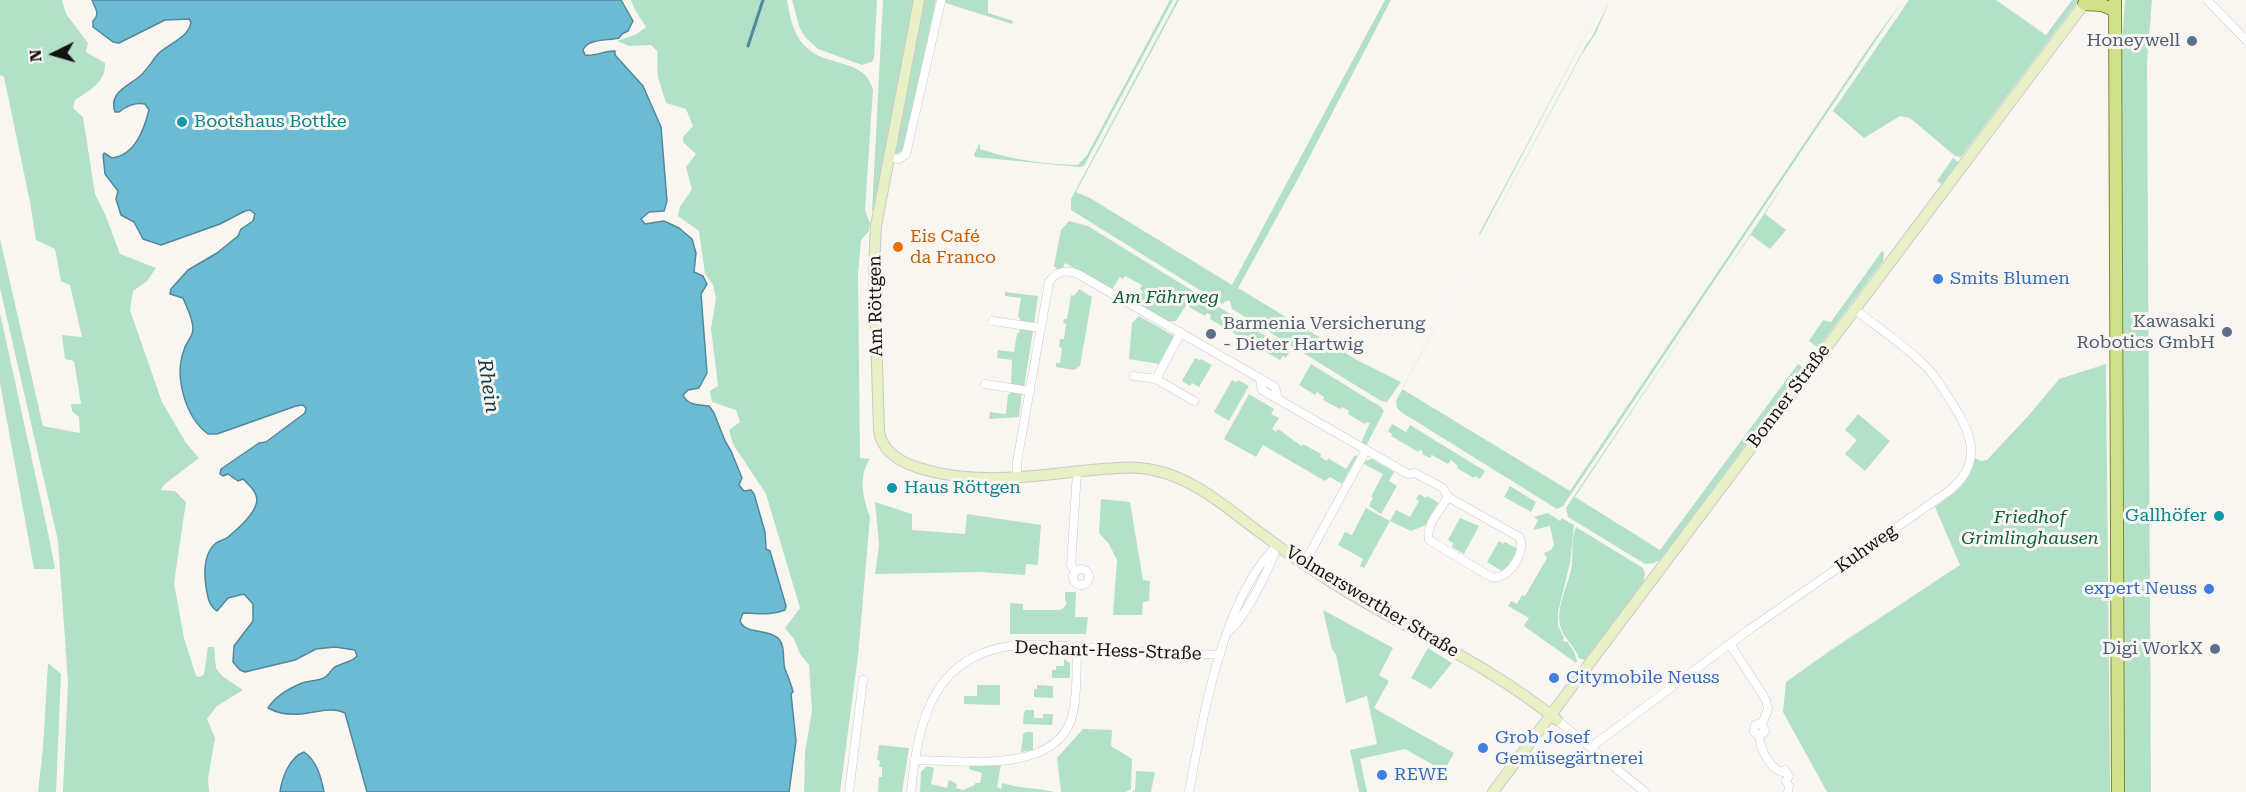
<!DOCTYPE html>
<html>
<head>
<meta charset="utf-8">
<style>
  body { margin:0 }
  #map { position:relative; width:2246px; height:792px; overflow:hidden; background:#f9f6f2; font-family:"Roboto Serif",serif }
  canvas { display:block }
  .north { position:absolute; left:24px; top:24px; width:60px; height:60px; -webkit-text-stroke:4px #f9f6f2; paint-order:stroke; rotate:265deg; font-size:16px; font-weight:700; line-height:24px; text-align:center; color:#131211 }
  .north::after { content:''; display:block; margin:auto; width:21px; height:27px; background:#131211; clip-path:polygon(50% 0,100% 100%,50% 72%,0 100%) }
</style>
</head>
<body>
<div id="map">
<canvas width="2246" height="792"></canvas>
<div class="north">N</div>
</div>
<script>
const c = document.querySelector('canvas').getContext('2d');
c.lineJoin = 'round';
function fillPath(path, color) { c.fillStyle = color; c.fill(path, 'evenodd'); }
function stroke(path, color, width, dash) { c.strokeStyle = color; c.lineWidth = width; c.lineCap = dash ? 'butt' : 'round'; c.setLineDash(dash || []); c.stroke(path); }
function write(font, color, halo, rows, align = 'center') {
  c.font = font + ' "Roboto Serif",serif'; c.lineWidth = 6; c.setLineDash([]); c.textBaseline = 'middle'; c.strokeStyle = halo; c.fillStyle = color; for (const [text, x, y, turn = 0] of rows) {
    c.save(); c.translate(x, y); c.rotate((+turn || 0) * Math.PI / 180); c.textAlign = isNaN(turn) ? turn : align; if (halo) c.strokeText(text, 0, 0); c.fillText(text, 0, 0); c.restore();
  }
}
const green = new Path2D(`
  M0,0H62L66,14L88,43L86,52L105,63C106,82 89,91 75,100L73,108L83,117L95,194L105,214L120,254L156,268L147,281L133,291L130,310L162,402L186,443L199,458L166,483L160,490L175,491L186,502L174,583L184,638L196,676L200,677L204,674L208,647H214L216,668L222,676L243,690L217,706L207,719L215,738L208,778L209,792H63L68,682L58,541L0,288V239L43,426L80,433L79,417L72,411L71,404H81L74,361L65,359L62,335L82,337L70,285L61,281L55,249L36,240L30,202L4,77L0,75Z
  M631,0H787C790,17 793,35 806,47C825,67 866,58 873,90L865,210L870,223L869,231L861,240L858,274L860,458L870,459C858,475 863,499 870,517L858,656L840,792H804L805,752L812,711L809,665L800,654L794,639L785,628L800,608L766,494L733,444L729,430L740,422L736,410L712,402L710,391L718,386L711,328L716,298L713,285L705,274L699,231L678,216L680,207L692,189L686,167L696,154L683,142V137L693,126L686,109L666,103L658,77L657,51L651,45L629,46L617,41L637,34L646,27L635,10Z
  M792,0H877L874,58L872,62L862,65L818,49L806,38L800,29Z
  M883,0H915L874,210L872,211Z
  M923,0H988V13L1013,21L1012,24L936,0L905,143L902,151L896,154L894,152Z
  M1170,0H1173L1085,164L1082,167L1069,166L975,157L974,154L980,143V149C1012,160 1045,164 1078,165L1087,155Z
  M1177,0H1179L1076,192L1090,198L1232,285L1385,0H1391L1299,177L1238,288L1357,360L1401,382L1387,402L1381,401L1232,309L1230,301L1228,300L1222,304L1071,210V199Z
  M1604,0L1480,235L1479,234Z
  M1610,0L1596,33L1582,54L1402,389L1570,491L1871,44L1903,0L1590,466L1563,506L1557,509L1401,412L1397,408L1396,401L1586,45L1592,37Z
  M1909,0H1996L2046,35L2072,0H2079L1961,157L1955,156L1910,118L1900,116L1864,138L1833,111Z
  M2125,0H2152L2147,62L2151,792H2124L2121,61Z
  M1953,158L1958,162L1942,184L1937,181Z
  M1787,179L1765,214L1786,230L1770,249L1751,235L1722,277Z
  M1069,221L1088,226L1290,351L1286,358L1283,356L1280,360L1262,350L1263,347L1257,344L1256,346L1210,319L1211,315L1207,313L1205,316L1189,307L1191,303L1188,302L1176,321H1165L1137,304L1143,292L1140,289L1142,285L1125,276L1123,279L1120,277L1112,290L1065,263L1063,268L1058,270L1054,266L1061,230Z
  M1882,251L1884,253L1883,261L1818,348L1809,341L1823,320L1831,322Z
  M1079,289L1092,297L1080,366L1074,370L1056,367V363H1060L1062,348L1059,347L1060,339H1064L1066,324L1063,323L1064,319H1067L1071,295L1074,296Z
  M1005,292L1038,296L1034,324L1020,322V318L1018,317L1021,298L1005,296Z
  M1708,297L1575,497L1660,550L1798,364L1803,368L1660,560L1654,563L1645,564L1568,517L1566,508Z
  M0,313L50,542L55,569H34L0,383Z
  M1139,316L1174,336L1159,364L1129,359L1132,323Z
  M1020,329L1033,331L1024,387L1011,385L1012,360L997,358L998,350L1014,352L1017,333H1019Z
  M1195,358L1199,360L1201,359L1212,365L1199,387L1192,383L1190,386L1182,381Z
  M1311,364L1381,407L1384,411L1366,446L1362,445V440L1370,423L1366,422L1365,424L1348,414L1349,411L1342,407L1340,409L1323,400L1324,397L1317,392L1315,395L1299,385Z
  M2106,364L2110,792H1827L1783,712L1786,682L1831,650L1960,565L1935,507C1953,494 1971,483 1975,458L1981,461L1987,460L2029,415L2059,379Z
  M1232,380L1236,382L1238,380L1249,386L1229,421L1214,412Z
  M1011,390L1022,392L1019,417L989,419L990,412L1006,414L1008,394H1010Z
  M1249,394L1274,409L1271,414L1279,418L1272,429L1276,432L1278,429C1288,435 1293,441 1302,446L1303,444L1321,454L1320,457L1327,461L1328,458L1346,469L1355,455L1357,457L1342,484L1330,477L1325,481L1263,445L1256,457L1224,439Z
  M1858,414L1890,441L1865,471L1845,454L1857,440L1845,430Z
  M1392,424L1406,432L1410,425L1485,471L1480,479L1475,476L1474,478L1457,468L1458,466L1451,460L1448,464L1432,455L1430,458L1422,454L1423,452L1420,450L1418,452L1391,436L1392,434L1388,431Z
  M1372,459L1394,472L1389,481L1397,486L1381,514L1369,506L1373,498L1371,497L1383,474L1364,464L1365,461Z
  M1510,486L1536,502L1531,512L1504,497Z
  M1419,494L1426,498L1427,496L1439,503L1426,525L1411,531L1390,521L1364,568L1360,566L1363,559L1338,545L1345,532L1352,535L1366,508L1390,521L1396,510L1410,517L1419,501L1416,499Z
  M1101,499L1130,502L1143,580L1150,581L1149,601L1143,602L1142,615H1113L1117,560L1109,544L1099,533Z
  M875,502L912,514V530L965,534L967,514L1041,525L1038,565L1026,564L1025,575L980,572L875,574L879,545Z
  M1548,513L1560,521L1562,518L1574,525L1570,563L1558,612V625L1564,638L1563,640L1565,642L1567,641L1574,652L1577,661L1576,663L1524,626L1529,618L1508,606L1511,601L1517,604L1522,595L1525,596L1547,558L1544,553L1551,550L1554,545L1550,526L1533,530L1538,520L1534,517Z
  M1460,518L1479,526L1464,554L1452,547L1453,543L1448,540Z
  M1576,527L1643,568L1645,574L1643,583L1585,660L1579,658C1575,646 1562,637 1560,625C1556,606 1569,584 1572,565C1573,552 1571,538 1576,527Z
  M1499,541L1503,544L1505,542L1518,549L1504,572L1487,562Z
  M1065,592H1076L1075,617H1088L1086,634H1010V603L1023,604V610H1059L1064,608L1067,603L1065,600Z
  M1323,610L1393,648L1379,675L1389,681L1374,708L1454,753L1444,771L1405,749L1360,759L1367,792H1359L1350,750L1377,744L1367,696L1346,703L1336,655L1332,649Z
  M1428,648L1452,663L1431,689L1411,678Z
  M1064,659L1070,663V678H1052V670H1056V666H1064Z
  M48,663L61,674L56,792H38L43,748Z
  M977,685H1000V705L964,704V696H977Z
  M1037,685L1053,686V698L1034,697V689H1037Z
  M1026,710H1034V718H1043V714H1053L1052,725L1023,724L1024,712Z
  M1083,729L1112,730L1111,746L1132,759L1131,789L1126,792H1061L1057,758Z
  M1026,732H1033V750L1021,752L1023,734Z
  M879,745L909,748L902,792H878L879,777H882V767H879L880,761L877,760Z
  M970,764L1001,765L997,787L1001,789L1002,783C1022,789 1034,787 1054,792H920L921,772L927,766L934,768L931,784L947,788L949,780L957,784L956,788L963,790L975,785V783H980L982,773L969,769Z
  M1136,771L1155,772L1151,792H1132L1135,790Z`);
const water = new Path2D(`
  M92,0H621L633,21L628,31L622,34L619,38C608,41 588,38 583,50L585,55C595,57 605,50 615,51V55L643,86L661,127L667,201L664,211L649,212L641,219L645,224L664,221L679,228L692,239L696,253L694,272L703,276L707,284L701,294L707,373L699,388L688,390L683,395C687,405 699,405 709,406L714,413L725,441L731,451L742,478L739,485L744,491L751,490L754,494L765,532L766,549L770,551L786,606L785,610C770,616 759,613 743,613L740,621C746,635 767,628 778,638C786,646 782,659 785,669C788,677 791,683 793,692L791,694L796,741L789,792H367L345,713C331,706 315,713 301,714C290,715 277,713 268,708C275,697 290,688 302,683C308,681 315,681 321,679C329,677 330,670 335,667C343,662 351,663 357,656L355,650L335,647L316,649L295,660L245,672L240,670L233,662L234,646L253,621V604L244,594L228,598L217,611C208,605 208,597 206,587C204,573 204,553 216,543C220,540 225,540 228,537C239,528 264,507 255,493C253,488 247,483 243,479L238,481L228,474L223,476L220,474L221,469L259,443L266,442L305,413L306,408L303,405L296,406L217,434H208C185,417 174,376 184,350C186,342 193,337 193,329C193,318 187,308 183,298L170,294L171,289L188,270L217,253L238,236L241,229L253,221L255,214L250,210L245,211L220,224L161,245L143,239L134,222L121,215L116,199L118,191L105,174L103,155L104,153L112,158C135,155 144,130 149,110L145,104C136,102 126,106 119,112H115C108,92 129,86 140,76C147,70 152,61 158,54C169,43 189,38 191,22L189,19L165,20L119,43L113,42L93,27V21C101,13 95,9 92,0Z
  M304,752C317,761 321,777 324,792H280C282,777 290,757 304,752Z`);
const stream = new Path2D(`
  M748,46L763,0`);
const street = new Path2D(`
  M2207,0L2246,40
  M889,157L899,159L906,154L941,1
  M993,321L1041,328
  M1181,332L1156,379L1194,401
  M1134,376L1156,379
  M1260,378L1262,390L1408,474L1415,473L1443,488L1448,497L1519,537C1528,550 1508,582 1491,577L1429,540C1425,525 1441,509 1448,497
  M985,384L1030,391
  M1017,478V462L1049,282C1057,271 1066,269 1078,274L1275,387L1278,399
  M1304,564L1366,450
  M1073 577a8 8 0 1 1 16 0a8 8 0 1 1-16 0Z
  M1075,572L1071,565L1077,472
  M1230,630C1246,616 1270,568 1276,548
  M1730,644L1766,700L1768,709L1762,724
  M1557,720L1645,792
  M1759,735L1764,733L1765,730L1760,723L1755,725L1754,732L1759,735C1760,748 1769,768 1782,772L1785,770L1789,776L1786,781L1789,786L1788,792
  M1591,747L1750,629L1949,491C1986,461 1970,430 1948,397C1940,384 1932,371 1920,361C1900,342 1876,326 1854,309
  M914,760C959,760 1052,775 1071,720C1078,698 1076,669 1077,646
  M849,792L863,680
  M911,792C918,720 933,653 1018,645C1043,643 1067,646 1091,648C1134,652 1177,653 1220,655
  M1189,792C1203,717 1222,600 1277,545`);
const secondary = new Path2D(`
  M919,0L876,226L874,267L879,431C882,452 900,462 919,468C973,485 1026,477 1081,471C1105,469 1130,465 1153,470C1195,478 1229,510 1262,534C1287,553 1313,571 1341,588C1413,632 1491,666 1557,720
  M1493,792L2087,0`);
const primary = new Path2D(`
  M2115,0L2118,792
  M2084,4L2102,5L2114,10`);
const markers = [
  [2192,41,6,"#5c6f8a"],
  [182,122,6,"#0f9aa8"],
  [898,247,6,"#e8710a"],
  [1938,279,6,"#3f7fe0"],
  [2227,332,6,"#5c6f8a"],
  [1211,334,6,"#5c6f8a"],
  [892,488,6,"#0f9aa8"],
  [2219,516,6,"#0f9aa8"],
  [2209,589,6,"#3f7fe0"],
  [2215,649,6,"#5c6f8a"],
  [1554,678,6,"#3f7fe0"],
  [1483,748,6,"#3f7fe0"],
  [1382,775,6,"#3f7fe0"]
];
const serviceNames = [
  ["Honeywell",2180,41],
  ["Kawasaki",2215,322],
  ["Robotics GmbH",2215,343],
  ["Barmenia Versicherung",1223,324,"left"],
  ["- Dieter Hartwig",1223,345,"left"],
  ["Digi WorkX",2203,649]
];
const cultureNames = [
  ["Bootshaus Bottke",194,122],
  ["Haus Röttgen",904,488],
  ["Gallhöfer",2207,516,"right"]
];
const foodNames = [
  ["Eis Café",910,237],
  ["da Franco",910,258]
];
const shopNames = [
  ["Smits Blumen",1950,279],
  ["expert Neuss",2197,589,"right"],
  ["Citymobile Neuss",1566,678],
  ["Grob Josef",1495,738],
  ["Gemüsegärtnerei",1495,759],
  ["REWE",1394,775]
];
const parkNames = [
  ["Am Fährweg",1166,298],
  ["Friedhof",2030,518],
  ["Grimlinghausen",2030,539]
];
const streetNames = [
  ["Am Röttgen",876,306,-91],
  ["Bonner Straße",1789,396,-53],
  ["Kuhweg",1866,549,-35],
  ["Volmerswerther Straße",1372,602,31],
  ["Dechant-Hess-Straße",1108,651,2]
];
const waterNames = [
  ["Rhein",488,386,81]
];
fillPath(green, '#b2e1c7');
fillPath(water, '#6cbbd4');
stroke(water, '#51889a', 1.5);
stroke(stream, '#51889a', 3);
stroke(street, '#cdcac6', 9);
stroke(secondary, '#cdcac6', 12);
stroke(primary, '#7b8c2e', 14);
stroke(street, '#fff', 8);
stroke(secondary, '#e8f0c5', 10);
stroke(primary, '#d1e18b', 12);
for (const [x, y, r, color] of markers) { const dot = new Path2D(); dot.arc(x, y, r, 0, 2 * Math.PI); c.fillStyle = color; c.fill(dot); stroke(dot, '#f9f6f2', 2); }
write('18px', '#4e5e75', '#f9f6f2', serviceNames, 'right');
write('18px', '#0d838f', '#f9f6f2', cultureNames, 'left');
write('18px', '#c56008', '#f9f6f2', foodNames, 'left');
write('18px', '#366cbe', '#f9f6f2', shopNames, 'left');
write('italic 18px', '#0e603e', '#f9f6f2', parkNames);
write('18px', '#131211', '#f9f6f2', streetNames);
write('italic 20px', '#153a45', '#f9f6f2', waterNames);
</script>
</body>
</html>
